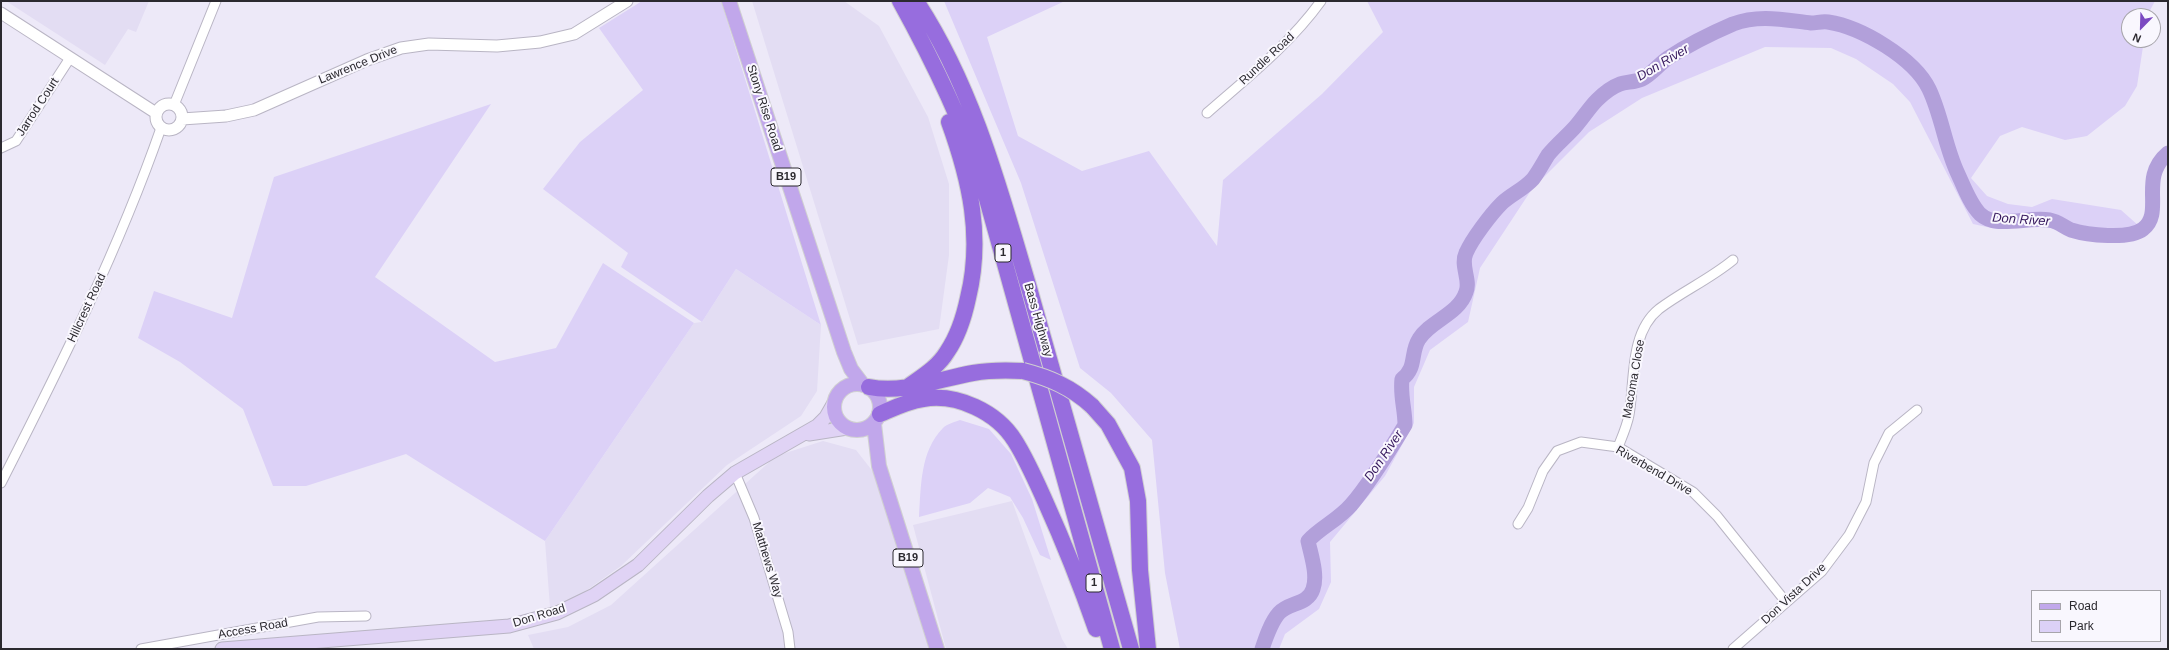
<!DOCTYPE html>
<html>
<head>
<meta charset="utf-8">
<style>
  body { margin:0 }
  #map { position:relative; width:2169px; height:650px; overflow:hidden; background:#ede9f8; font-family:Helvetica,sans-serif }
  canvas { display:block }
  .frame { position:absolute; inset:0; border:2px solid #2b292f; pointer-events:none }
  .legend { position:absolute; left:2031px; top:590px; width:130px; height:52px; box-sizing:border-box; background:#f9f7fe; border:1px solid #a7a5ab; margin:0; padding:5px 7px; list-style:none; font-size:12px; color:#2b292f }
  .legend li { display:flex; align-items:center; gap:8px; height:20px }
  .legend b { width:20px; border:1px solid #a7a5ab }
  .north { position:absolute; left:2121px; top:8px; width:40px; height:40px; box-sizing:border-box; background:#f9f7fe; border:1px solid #a7a5ab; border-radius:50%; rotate:203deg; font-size:11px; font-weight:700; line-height:16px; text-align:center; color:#2b292f }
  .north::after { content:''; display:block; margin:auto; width:14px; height:18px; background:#7b49c1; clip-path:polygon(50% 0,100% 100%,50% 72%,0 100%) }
</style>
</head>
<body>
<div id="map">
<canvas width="2169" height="650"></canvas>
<div class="frame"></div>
<ul class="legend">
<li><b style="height:5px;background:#c1a7eb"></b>Road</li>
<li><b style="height:11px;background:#dcd1f7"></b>Park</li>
</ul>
<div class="north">N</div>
</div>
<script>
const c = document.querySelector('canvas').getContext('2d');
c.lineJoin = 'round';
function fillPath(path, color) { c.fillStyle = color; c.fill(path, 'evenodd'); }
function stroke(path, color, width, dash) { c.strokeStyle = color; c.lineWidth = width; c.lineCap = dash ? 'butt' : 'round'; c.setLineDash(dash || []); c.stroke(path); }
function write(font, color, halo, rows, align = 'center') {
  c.font = font + ' Helvetica,sans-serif'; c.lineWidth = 4; c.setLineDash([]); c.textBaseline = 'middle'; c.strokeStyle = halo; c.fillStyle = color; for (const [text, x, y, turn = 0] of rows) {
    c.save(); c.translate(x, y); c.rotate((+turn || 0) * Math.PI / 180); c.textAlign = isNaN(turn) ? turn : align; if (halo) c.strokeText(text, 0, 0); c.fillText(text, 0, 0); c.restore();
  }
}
const built = new Path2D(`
  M6,1H149L136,32L128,29L105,65Z
  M752,1H844L879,26L928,117L949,184V255L939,329L858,345Z
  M736,269L821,325L817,391L801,416L727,465L621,566L580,595L550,607L545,541L694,323L702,322Z
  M823,441L856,450L874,473L933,649H534L528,635L568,627L611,605L776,456Z
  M1012,501L1062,639L1068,649H946L913,525Z`);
const green = new Path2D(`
  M642,1H721L821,325L736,269L702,322L621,267L628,253L543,189L580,142L643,90L599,28Z
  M944,1H1065L987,37L1018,136L1082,171L1149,151L1217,246L1223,180L1322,94L1383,32L1367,1H2155L2147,16H2129V40H2144L2137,86L2125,106L2087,136L2065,140L2022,127L2000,136L1971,178L1987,196L2008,204L2032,207L2052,199L2121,210L2139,226L2112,231L2064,222L1996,229L1973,224L1910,102L1893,84L1856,59L1831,48L1765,47L1642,98L1589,132L1532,189L1480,268L1468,322L1430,350L1414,387V423L1385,476L1330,542L1331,582L1319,609L1285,634L1279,649H1180L1165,573L1152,440L1111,393L1080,368L1021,183Z
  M491,104L375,277L495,362L556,348L603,263L694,323L545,541L406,454L306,486H273L243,409L180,362L138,338L154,291L232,318L274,177Z
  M960,420L989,429L1011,454L1032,499L1051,560L1040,555L1023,518L1010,497L988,488L970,503L919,517C921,487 920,451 943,428C947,424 955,422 960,420Z`);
const river = new Path2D(`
  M1262,649C1266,637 1271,622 1279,613C1289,602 1308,605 1313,589C1318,575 1311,555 1308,541C1321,527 1338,520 1351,505C1370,483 1390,450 1405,425C1405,409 1400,396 1402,379C1417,368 1410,353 1419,339C1430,321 1459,314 1466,292C1471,280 1460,266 1466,253C1472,239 1491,214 1502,203C1512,194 1524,189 1533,179C1539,171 1543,163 1548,155C1556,145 1567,136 1575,127C1583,118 1589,108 1597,100C1603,94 1612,87 1620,84C1627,82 1635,82 1642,79C1652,74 1659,64 1668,58C1688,45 1712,33 1733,24C1759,14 1785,20 1811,23C1817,23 1822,21 1828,22C1861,27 1914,58 1929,89C1942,116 1945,147 1958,174C1964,187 1970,204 1980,214C1998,231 2035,213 2056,222C2061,224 2066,228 2071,230C2087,235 2129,240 2143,229C2165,212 2138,178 2168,153`);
const minor = new Path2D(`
  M174,105L216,1
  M1207,113C1247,78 1290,44 1321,1
  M1,148L16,141L70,58
  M1618,447C1622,437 1627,426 1629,415C1635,382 1629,333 1659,309C1683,291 1710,279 1733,260
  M735,473L754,518L788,632L790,649
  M1,483C60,367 118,251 161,128
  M1518,524L1528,508L1543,471L1557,451L1581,442L1618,447L1693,492L1717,516L1786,602
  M141,649L318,617L366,616
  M1733,649L1822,571L1849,535L1866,502L1874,463L1889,433L1917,410`);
const tertiary = new Path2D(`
  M1,13L156,113
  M156 117a13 13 0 1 1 26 0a13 13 0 1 1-26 0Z
  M182,119L226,116L254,110L367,60L401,48L429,44L497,46L540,42L574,34L627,1`);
const secondary = new Path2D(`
  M809,434L847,428
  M222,649L509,626L557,613L594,595L638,565L708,496L735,473L817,426L826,417L834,403`);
const primary = new Path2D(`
  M729,1L844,352L851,369L863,385
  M834 407a23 23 0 1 1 46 0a23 23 0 1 1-46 0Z
  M874,424L879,466L937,649`);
const motorway = new Path2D(`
  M900,1C932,59 961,118 982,181L1112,649
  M916,1C973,87 1000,190 1029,288C1064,408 1096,529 1131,649
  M909,386C923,376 938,367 947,352C958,336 964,317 968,298C983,237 970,180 949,122
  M869,387C903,394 939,379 973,373C990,370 1005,370 1023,371
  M1092,406L1108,424L1132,468L1138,501L1140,570L1148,649
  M880,414C894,408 908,401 923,399C957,393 997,412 1015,441C1027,460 1036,481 1045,501C1064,543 1081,586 1096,629`);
const motorwayBridge = new Path2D(`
  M1023,371C1050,378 1071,387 1092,406`);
const shields = [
  [786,177,30],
  [1003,253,16],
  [908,558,30],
  [1094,583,16]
];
const shieldNames = [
  ["B19",786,177],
  ["1",1003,253],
  ["B19",908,558],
  ["1",1094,583]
];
const streetNames = [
  ["Rundle Road",1267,59,-43],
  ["Lawrence Drive",358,65,-22],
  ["Jarrod Court",38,107,-57],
  ["Stony Rise Road",764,108,72],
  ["Hillcrest Road",87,308,-65],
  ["Bass Highway",1038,320,74],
  ["Macoma Close",1634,379,-80],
  ["Riverbend Drive",1654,471,30],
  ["Matthews Way",767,560,73],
  ["Don Vista Drive",1794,594,-43],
  ["Don Road",539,616,-17],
  ["Access Road",253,629,-10]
];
const waterNames = [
  ["Don River",1663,63,-31],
  ["Don River",2021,220,4],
  ["Don River",1384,456,-56]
];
fillPath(built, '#e3ddf3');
fillPath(green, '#dcd1f7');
stroke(river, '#b2a0da', 15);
stroke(minor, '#b9b5c4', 11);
stroke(tertiary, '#b9b5c4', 13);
stroke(secondary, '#b9b5c4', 15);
stroke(primary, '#d0d0d1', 16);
stroke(motorway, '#d0d0d1', 18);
stroke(minor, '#fff', 9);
stroke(tertiary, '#fff', 11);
stroke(secondary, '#e0d3f5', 13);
stroke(primary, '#c1a7eb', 14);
stroke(motorway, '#976dde', 16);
stroke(motorwayBridge, '#d0d0d1', 18, []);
stroke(motorwayBridge, '#976dde', 16);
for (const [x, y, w] of shields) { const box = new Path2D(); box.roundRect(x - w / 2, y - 9, w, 18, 3); c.fillStyle = '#f9f7fe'; c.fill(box); stroke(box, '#2b292f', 1); }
write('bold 11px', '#2b292f', null, shieldNames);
write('12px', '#2b292f', '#f9f7fe', streetNames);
write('italic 13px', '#381b5f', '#f9f7fe', waterNames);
</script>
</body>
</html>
